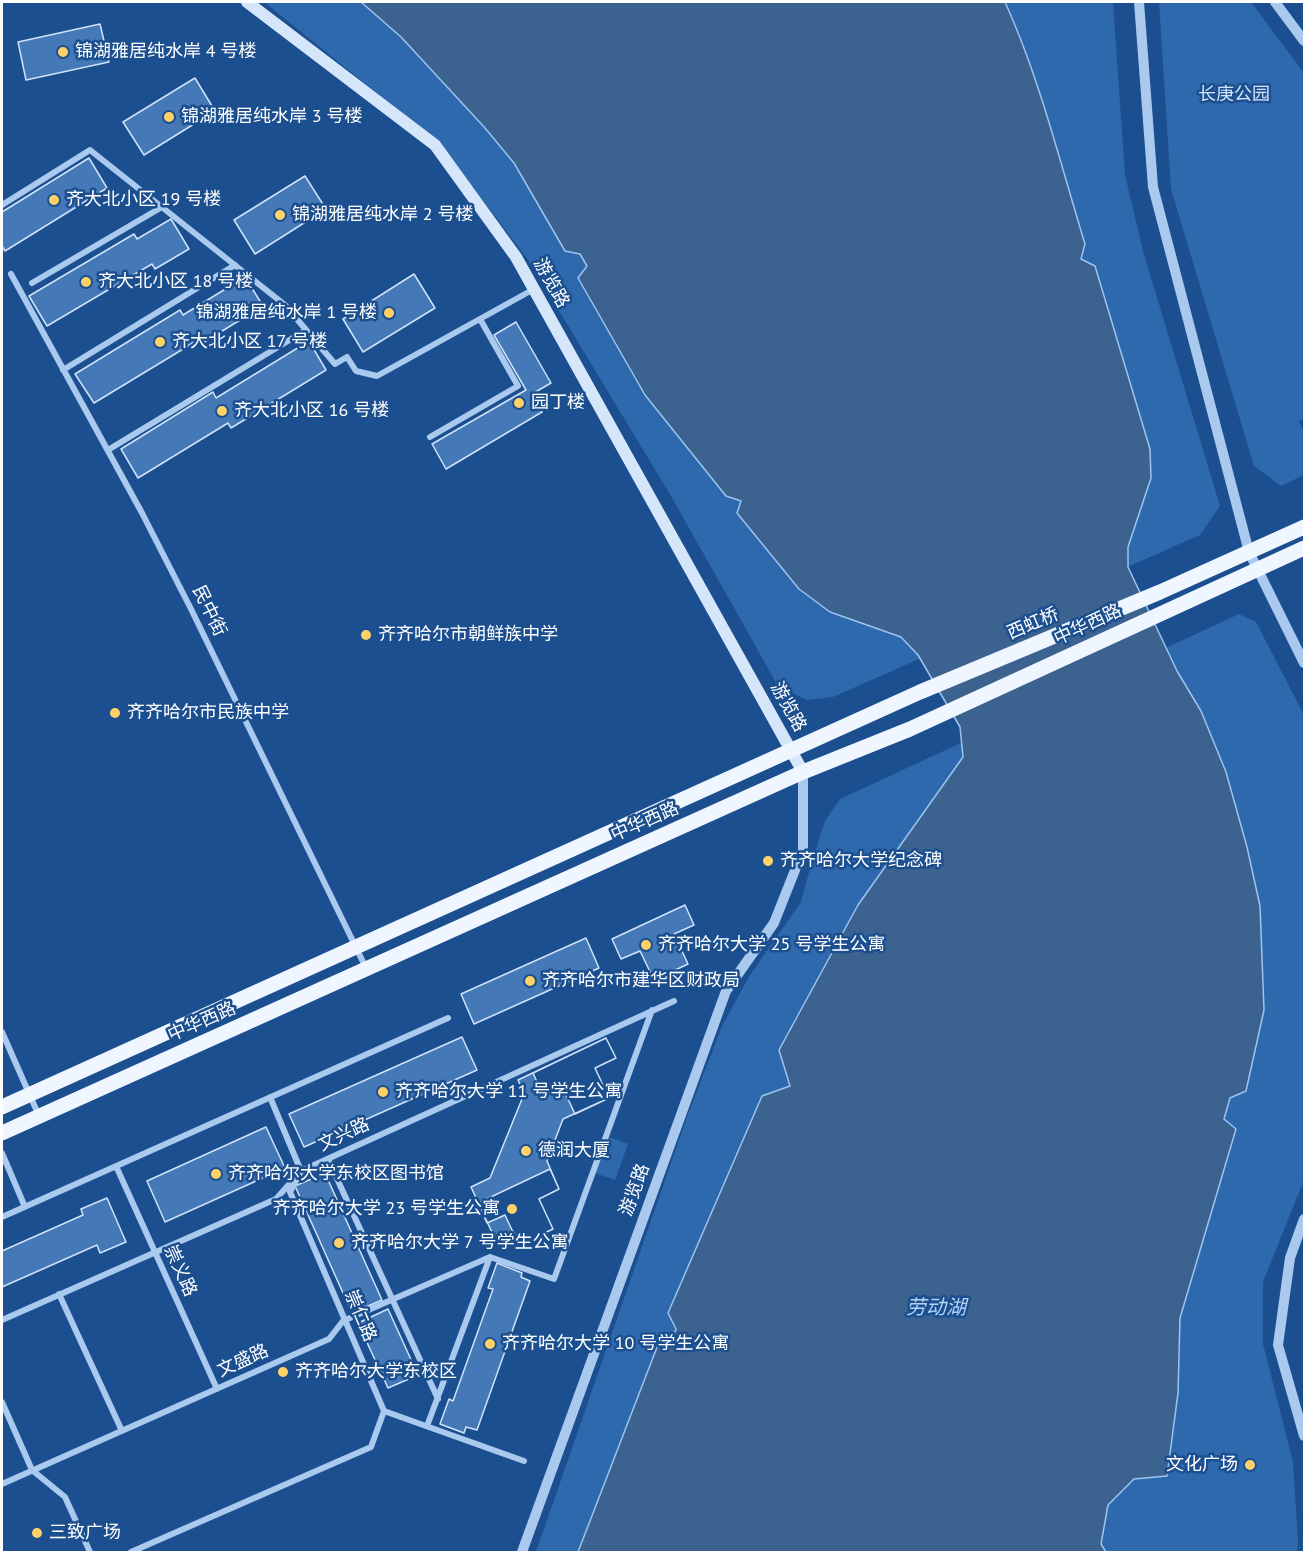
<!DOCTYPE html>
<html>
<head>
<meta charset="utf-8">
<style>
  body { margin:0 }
  #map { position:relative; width:1306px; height:1554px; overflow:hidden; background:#1b4f8f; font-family:"PT Sans",sans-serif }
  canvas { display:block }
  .frame { position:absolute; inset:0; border:3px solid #fff; pointer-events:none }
</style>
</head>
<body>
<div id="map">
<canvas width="1306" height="1554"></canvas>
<div class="frame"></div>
</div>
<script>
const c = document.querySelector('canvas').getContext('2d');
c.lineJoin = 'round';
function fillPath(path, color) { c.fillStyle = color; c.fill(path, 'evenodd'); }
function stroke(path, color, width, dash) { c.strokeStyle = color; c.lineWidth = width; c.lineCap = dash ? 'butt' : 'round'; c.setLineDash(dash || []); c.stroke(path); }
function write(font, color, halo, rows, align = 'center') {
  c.font = font + ' "PT Sans","Noto Sans SC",sans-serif'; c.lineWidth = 5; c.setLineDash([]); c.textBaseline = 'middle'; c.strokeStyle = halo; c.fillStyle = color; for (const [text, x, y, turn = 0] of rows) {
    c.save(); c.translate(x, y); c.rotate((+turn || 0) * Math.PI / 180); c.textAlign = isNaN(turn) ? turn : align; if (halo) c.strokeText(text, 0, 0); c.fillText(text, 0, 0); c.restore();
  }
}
const green = new Path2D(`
  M264,2H1113L1125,175L1143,251L1220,506L1200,535L833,697L807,700L778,686L671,496L529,261L440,144Z
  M1159,2H1251L1304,73V419L1299,421L1304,433V475L1281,486L1254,466L1171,189Z
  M1239,614L1256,622L1304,715V1180L1263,1282V1344L1293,1462L1298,1540L1297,1552H536L688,1114L723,1024L750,975L801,902L812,861L825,821L840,799Z
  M609,1137L628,1144L615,1180L595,1173Z`);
const water = new Path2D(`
  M361,2H1005C1040,79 1060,163 1085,244L1081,259L1095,266L1150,449L1151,478L1128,547V567L1177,671L1201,711L1226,772L1247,847L1260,906L1264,1010L1246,1091L1230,1098L1224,1119L1236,1129L1180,1318L1178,1393L1167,1476L1134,1479L1108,1505L1101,1544L1106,1552H578L659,1342L672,1339L676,1329L668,1313L762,1096L790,1086L779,1050L858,905L963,757L960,727L918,655L901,637L830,612L799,589L737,513L741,501L726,496L645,395L578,278L587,266L580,254L565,251L514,163L485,128L401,37Z`);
const building = new Path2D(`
  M100,24L109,62L26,80L18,42Z
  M195,78L215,111L144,155L123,122Z
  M89,158L107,188L5,251L2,246V212Z
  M305,176L326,209L255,254L234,220Z
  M171,219L189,249L155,269L152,264L47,326L29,296L134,234L137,239Z
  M414,274L435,308L363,352L343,319Z
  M245,277L263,306L201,344L198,340L94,403L75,374L180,310L183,315Z
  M516,322L551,383L532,394L542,412L446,469L432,444L526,390L494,335Z
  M309,341L326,370L231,428L228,423L138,478L121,449L213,392L216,398Z
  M685,905L694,925L674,934L688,964L654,980L640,951L621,959L612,939Z
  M586,938L599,968L474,1024L461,994Z
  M462,1037L477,1070L304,1147L289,1114Z
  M606,1038L616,1058L595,1068L609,1098L575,1114L561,1084L542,1093L533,1073Z
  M606,1038L616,1058L595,1068L609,1098L563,1119L547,1161L559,1189L539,1199L553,1229L519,1245L513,1231L495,1239L471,1187L490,1178L524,1094L518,1080Z
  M266,1127L285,1168L165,1222L147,1181Z
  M550,1169L559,1189L539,1199L553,1229L519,1245L505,1215L487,1223L478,1203Z
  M325,1173L382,1300L352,1313L295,1186Z
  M107,1198L126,1242L100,1253L97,1245L2,1287V1251L83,1215L81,1209Z
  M497,1263L522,1273L521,1277L530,1281L477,1430L466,1427L464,1433L440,1424L449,1399L453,1401L493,1289L488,1288Z
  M388,1309L418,1375L388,1388L358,1323Z`);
const minor = new Path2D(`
  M2,205L90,150L285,305L335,364L347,357L356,371L377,376L534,289
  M11,274L142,513L191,609L366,968
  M32,283L162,207
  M63,370L235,265
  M430,437L518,386L480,319
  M108,450L306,330
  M2,1032L39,1116
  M270,1097L301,1171L290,1192L384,1411L524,1461
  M2,1153L25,1207
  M328,1159L438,1399
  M116,1166L217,1389
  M2,1217L448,1018
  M490,1257L554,1279L652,1010
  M59,1294L122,1431
  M2,1320L276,1199L301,1171L674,1001
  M2,1402L32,1470L65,1497L90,1552
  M427,1426L490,1257
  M2,1484L329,1339L343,1321L490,1257
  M131,1552L371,1447L384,1411`);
const tertiary = new Path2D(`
  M1139,2L1153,187L1249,552L1304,663
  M1275,2L1304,41
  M1304,1219L1290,1258L1278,1345L1304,1436
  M522,1552L726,991L774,923L803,850V772`);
const secondary = new Path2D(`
  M247,2L435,145L516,257L803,772`);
const primary = new Path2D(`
  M2,1107L920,692L1160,592L1304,527
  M2,1133L803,772L910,729L1304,548`);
const markers = [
  [63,52,6,"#ffd166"],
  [169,117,6,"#ffd166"],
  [54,200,6,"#ffd166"],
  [280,215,6,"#ffd166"],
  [86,282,6,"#ffd166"],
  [389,313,6,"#ffd166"],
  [160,342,6,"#ffd166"],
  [519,403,6,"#ffd166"],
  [222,411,6,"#ffd166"],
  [366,635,6,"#ffd166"],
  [115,713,6,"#ffd166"],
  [768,861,6,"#ffd166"],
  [646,945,6,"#ffd166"],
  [530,981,6,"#ffd166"],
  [383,1092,6,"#ffd166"],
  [526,1151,6,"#ffd166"],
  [216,1174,6,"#ffd166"],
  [512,1209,6,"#ffd166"],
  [339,1243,6,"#ffd166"],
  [490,1344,6,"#ffd166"],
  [283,1372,6,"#ffd166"],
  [1250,1465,6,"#ffd166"],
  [37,1533,6,"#ffd166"]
];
const poiNames = [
  ["锦湖雅居纯水岸 4 号楼",75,52],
  ["锦湖雅居纯水岸 3 号楼",181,117],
  ["齐大北小区 19 号楼",66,200],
  ["锦湖雅居纯水岸 2 号楼",292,215],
  ["齐大北小区 18 号楼",98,282],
  ["锦湖雅居纯水岸 1 号楼",377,313,"right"],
  ["齐大北小区 17 号楼",172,342],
  ["园丁楼",531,403],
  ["齐大北小区 16 号楼",234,411],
  ["齐齐哈尔市朝鲜族中学",378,635],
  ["齐齐哈尔市民族中学",127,713],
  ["齐齐哈尔大学纪念碑",780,861],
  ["齐齐哈尔大学 25 号学生公寓",658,945],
  ["齐齐哈尔市建华区财政局",542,981],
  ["齐齐哈尔大学 11 号学生公寓",395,1092],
  ["德润大厦",538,1151],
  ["齐齐哈尔大学东校区图书馆",228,1174],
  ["齐齐哈尔大学 23 号学生公寓",500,1209,"right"],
  ["齐齐哈尔大学 7 号学生公寓",351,1243],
  ["齐齐哈尔大学 10 号学生公寓",502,1344],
  ["齐齐哈尔大学东校区",295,1372],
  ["文化广场",1238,1465,"right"],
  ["三致广场",49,1533]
];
const parkNames = [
  ["长庚公园",1234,95]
];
const streetNames = [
  ["游览路",551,283,61],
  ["民中街",209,611,64],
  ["西虹桥",1033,624,-23],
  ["中华西路",1088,625,-25],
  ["游览路",788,707,61],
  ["中华西路",645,822,-24],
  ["中华西路",202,1022,-24],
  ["文兴路",344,1135,-25],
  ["游览路",635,1190,-70],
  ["崇义路",180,1271,66],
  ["崇仁路",360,1316,67],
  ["文盛路",243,1361,-24]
];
const waterNames = [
  ["劳动湖",936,1308]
];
fillPath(green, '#2e69ad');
fillPath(water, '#3c6290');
stroke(water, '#9cc4f0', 1.5);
fillPath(building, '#4478b7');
stroke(building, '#cfe3fa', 1.5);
stroke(minor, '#a9c9ee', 6);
stroke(tertiary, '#a9c9ee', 10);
stroke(secondary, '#d6e6fa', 12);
stroke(primary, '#f0f6ff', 15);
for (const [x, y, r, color] of markers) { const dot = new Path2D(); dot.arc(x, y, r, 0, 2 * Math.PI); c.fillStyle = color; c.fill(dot); stroke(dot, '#1b4f8f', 2); }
write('18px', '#fff', '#1b4f8f', poiNames, 'left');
write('18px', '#cfe3fa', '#1b4f8f', parkNames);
write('18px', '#fff', '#1b4f8f', streetNames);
write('italic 20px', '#b5d3f5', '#1b4f8f', waterNames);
</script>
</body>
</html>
